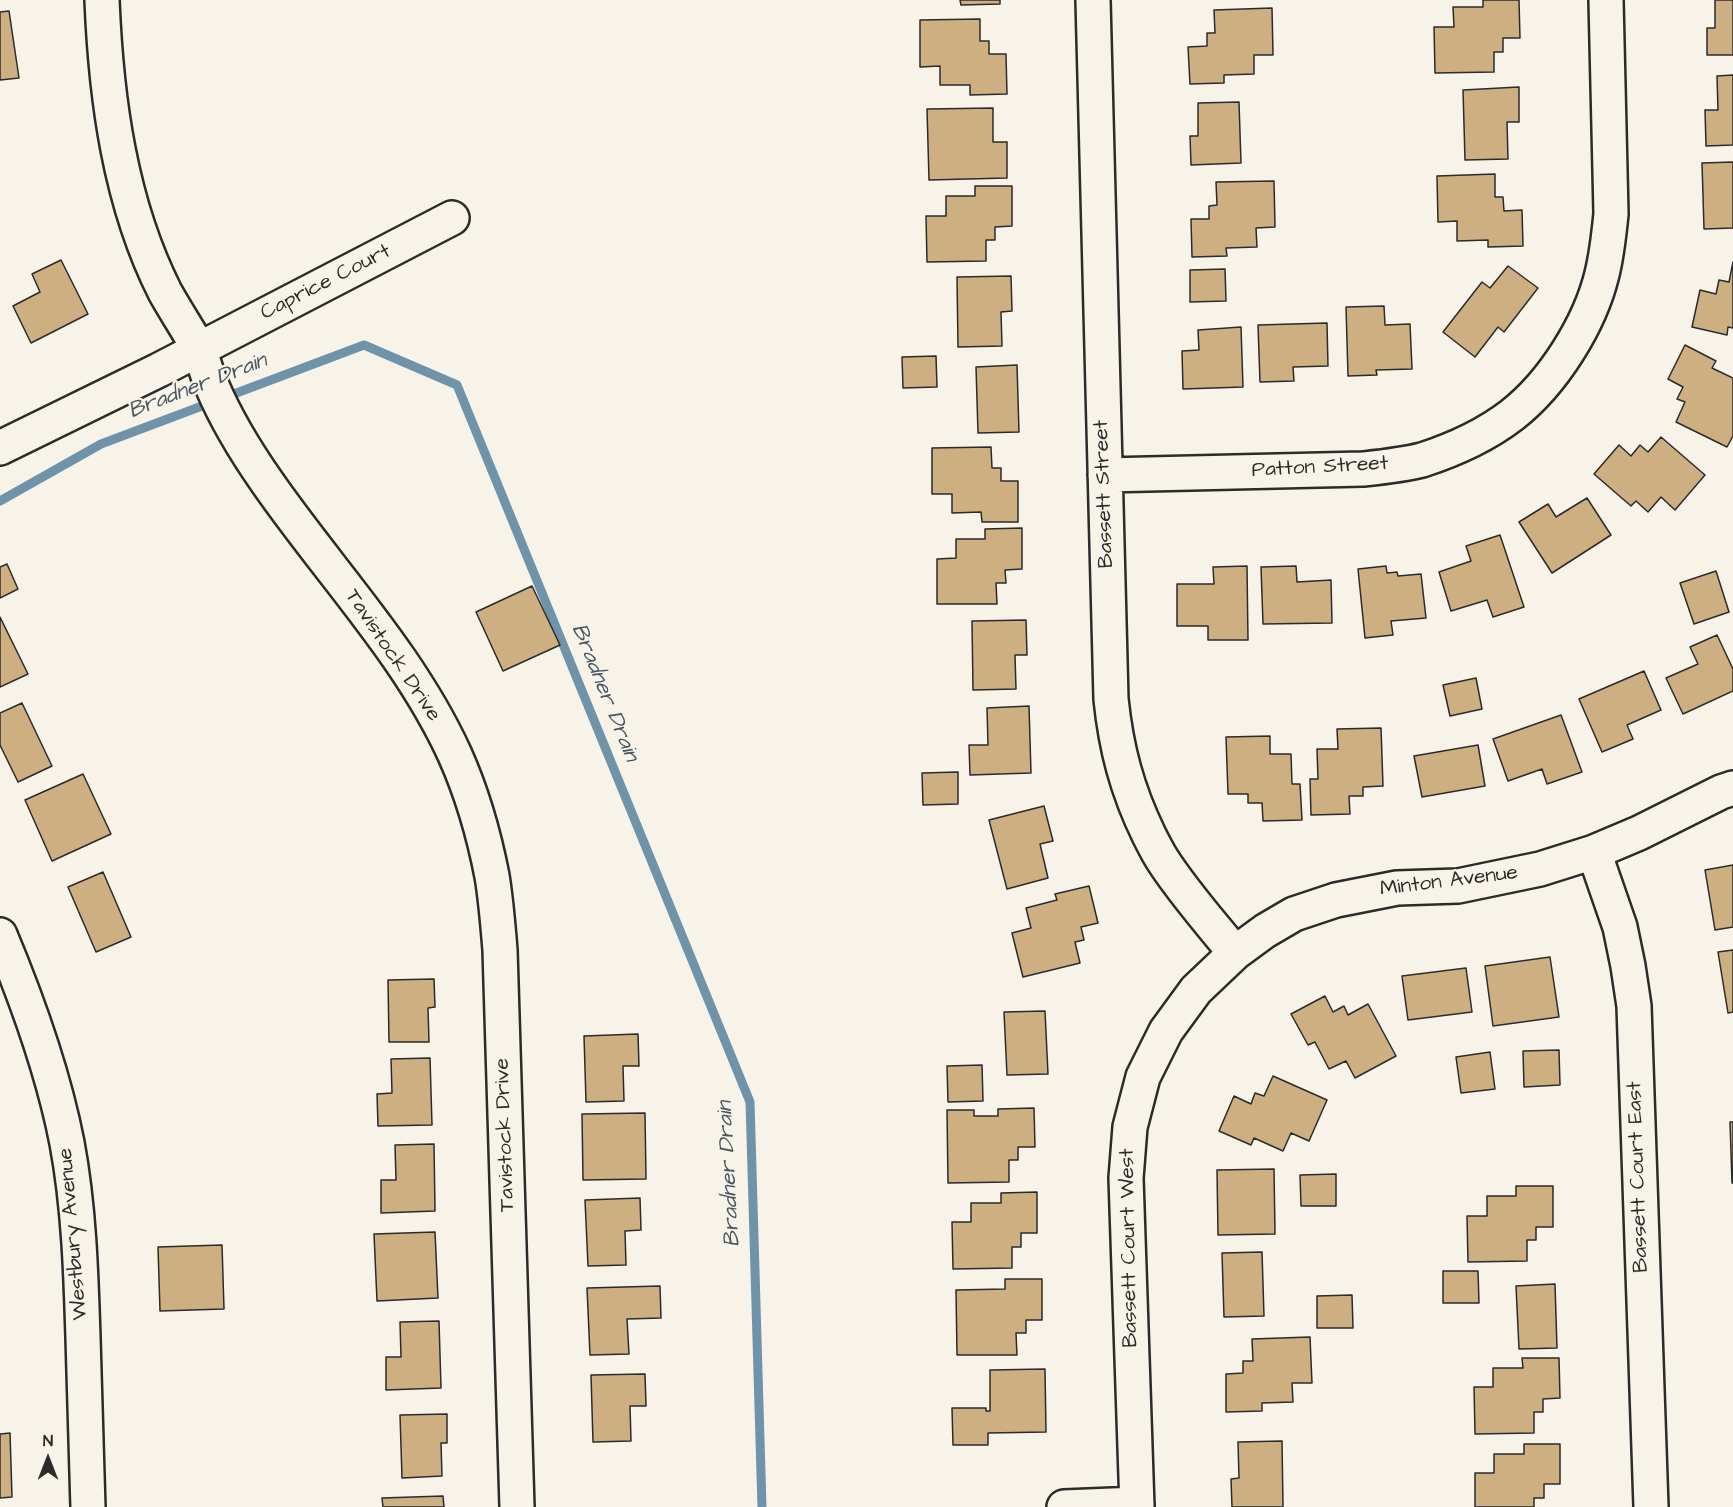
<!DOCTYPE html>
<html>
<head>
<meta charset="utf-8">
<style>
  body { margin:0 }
  #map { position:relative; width:1733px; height:1507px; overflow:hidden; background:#f7f3e8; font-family:"Architects Daughter",sans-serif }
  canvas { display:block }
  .north { position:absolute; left:18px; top:1429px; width:60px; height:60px; -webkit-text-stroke:4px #f7f3e8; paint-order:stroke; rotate:0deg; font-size:16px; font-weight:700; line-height:24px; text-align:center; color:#2b2b2b }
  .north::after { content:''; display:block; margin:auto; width:21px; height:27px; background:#2b2b2b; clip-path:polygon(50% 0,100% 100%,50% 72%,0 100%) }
</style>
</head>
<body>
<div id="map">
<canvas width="1733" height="1507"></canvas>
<div class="north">N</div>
</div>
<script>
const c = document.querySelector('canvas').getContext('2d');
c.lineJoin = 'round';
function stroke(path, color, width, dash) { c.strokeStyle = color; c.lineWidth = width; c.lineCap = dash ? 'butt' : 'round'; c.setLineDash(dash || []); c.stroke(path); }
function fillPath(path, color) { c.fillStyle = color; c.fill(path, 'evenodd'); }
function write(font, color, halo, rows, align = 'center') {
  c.font = font + ' "Architects Daughter",sans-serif'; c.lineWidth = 4.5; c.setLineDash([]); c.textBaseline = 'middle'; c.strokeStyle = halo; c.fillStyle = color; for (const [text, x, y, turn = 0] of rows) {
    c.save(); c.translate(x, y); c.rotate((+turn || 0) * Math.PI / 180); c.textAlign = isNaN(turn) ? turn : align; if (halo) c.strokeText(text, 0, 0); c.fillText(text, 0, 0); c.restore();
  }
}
const stream = new Path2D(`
  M0,501L101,444L364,345L457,385L750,1102L762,1507`);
const building = new Path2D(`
  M960,0H1000V4L961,5Z
  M1483,0H1519L1520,38H1503V52H1494V72L1435,73L1434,27H1454L1453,7H1483Z
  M1715,0H1733V55H1707V28H1715Z
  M1272,8L1273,55H1254V74L1224,75V83L1190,84L1188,47L1207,46V33H1215L1214,10Z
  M9,11L19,78L0,80V12Z
  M980,19V41H989V54H1006L1007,94L970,95V85H940V66L920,67V20Z
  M1733,75V145L1706,146L1705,110H1718L1717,76Z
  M1519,87V122H1507L1508,159L1465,160L1463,90Z
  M1239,102L1241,163L1191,165L1190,136H1198V103Z
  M993,108V142H1007V178L929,180L927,109Z
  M1733,162V228L1704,229L1702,163Z
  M1495,174V197H1503L1504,211L1522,210L1523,246L1488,247V240L1457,241V221L1438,222L1437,176Z
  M1274,181L1275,227L1256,228L1257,247L1226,248L1227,256L1192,257L1191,219H1209V206L1217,205L1216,182Z
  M975,186H1012V226L995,227V240H986V261L927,262L926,216H946V196H975Z
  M61,260L88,314L31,343L13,306L40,292L32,274Z
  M1733,262V328L1728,327L1727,335L1692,327L1700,290L1716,294L1719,280L1729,282Z
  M1508,266L1538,288L1504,332L1498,327L1475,357L1443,332L1482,282L1490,288Z
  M1225,269L1226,301L1190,302V270Z
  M1011,276L1012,311L1001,312L1002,346L958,347L957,277Z
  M1384,306L1385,325L1410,324L1412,369L1376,370L1377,375L1348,376L1346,307Z
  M1327,323L1328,366L1293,367L1294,381L1260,382L1258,325Z
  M1241,327L1243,387L1183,389L1182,351L1199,350L1198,330Z
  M1685,345L1716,361L1712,368L1733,378V436L1727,447L1676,422L1685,402L1677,399L1683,387L1668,379Z
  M936,356L937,387L903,388L902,357Z
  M1017,365L1019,432L978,433L976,367Z
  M1661,437L1705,475L1675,510L1661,497L1648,512L1636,501L1631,506L1594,474L1619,445L1631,456L1640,445L1648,452Z
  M991,447L992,468H1001V481H1018V522H982L981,512L952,513V494H932V448Z
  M1587,498L1611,535L1552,573L1519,522L1548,504L1556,517Z
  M1022,528V569L1005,570L1006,583H996L997,604H937V559L956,558V539H985V529Z
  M1500,535L1524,607L1493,617L1487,600L1451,611L1439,572L1471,561L1466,546Z
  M7,564L18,589L0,598V567Z
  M1247,566L1248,640H1208V626H1177V584H1214L1213,567Z
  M1296,566L1297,582L1331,580L1332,623L1263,624L1261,567Z
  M1386,566L1387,573L1397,572L1398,576L1421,574L1426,618L1391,621L1393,635L1365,638L1358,569Z
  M1716,571L1729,612L1694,624L1680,583Z
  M532,586L560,645L503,671L476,612Z
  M0,617L28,674L0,687Z
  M1026,620L1027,655H1015L1016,689L973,690L972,621Z
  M1717,635L1733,669V691L1683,714L1666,678L1698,664L1690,647Z
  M1644,671L1661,710L1627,725L1633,739L1602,752L1579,699Z
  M1476,678L1482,709L1450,716L1443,685Z
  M22,703L52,766L18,782L0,745V713Z
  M1029,706L1031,773L970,775L969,745H988L987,708Z
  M1561,715L1582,772L1547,784L1542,769L1508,781L1493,739Z
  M1381,728L1383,786L1363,787V796H1349L1350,814L1311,815L1310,779H1318L1317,749H1338L1337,729Z
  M1270,736V754H1291L1292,784H1300L1302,820L1263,821L1262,803H1248V794H1228L1226,737Z
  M1478,745L1485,786L1422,797L1414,756Z
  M958,772V804L923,805L922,773Z
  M83,774L111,834L52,861L25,800Z
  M1044,806L1053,841L1040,844L1048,878L1007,889L989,820Z
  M1733,865V927L1715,930L1705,870Z
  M103,872L131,937L96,952L68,887Z
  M1089,886L1098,923L1081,927L1084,940L1075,942L1080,963L1023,977L1012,933L1031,928L1026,908L1057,900L1055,894Z
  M1733,950V1012L1728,1013L1718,952Z
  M1550,957L1559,1017L1493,1026L1485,966Z
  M1466,968L1472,1012L1408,1020L1402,976Z
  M434,979L435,1007L428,1008L429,1042H389L388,980Z
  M1325,996L1333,1012L1344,1006L1348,1015L1368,1004L1396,1056L1355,1078L1346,1061L1329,1069L1315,1042L1308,1045L1291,1014Z
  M1045,1011L1048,1074L1007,1075L1004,1012Z
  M638,1034L639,1066H623L624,1101L586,1102L584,1036Z
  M1559,1050L1560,1085L1524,1087L1523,1051Z
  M1490,1052L1495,1089L1461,1093L1456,1057Z
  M430,1058L432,1125L378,1126L377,1094L392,1093L391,1059Z
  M982,1065L983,1101L948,1102L947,1066Z
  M1273,1076L1327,1100L1309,1141L1291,1133L1283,1151L1254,1138L1251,1145L1219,1131L1234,1096L1251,1104L1255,1093L1264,1096Z
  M1034,1108L1035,1147H1018V1160H1009V1182L948,1183L947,1110H974V1116H998V1109Z
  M645,1113L646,1179L583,1180L582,1114Z
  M1730,1122H1733V1183H1732Z
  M434,1144L435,1211L381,1213V1180H396L395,1145Z
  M1274,1169L1275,1234L1218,1235L1217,1170Z
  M1336,1174V1206H1301L1300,1175Z
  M1516,1186H1553V1227H1536V1240H1527V1261L1468,1262L1467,1216H1487V1196H1516Z
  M1037,1192V1233H1021V1247H1012V1268L953,1269L952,1222H971V1203H1001V1193Z
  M640,1198L641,1230L625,1231L626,1265L588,1266L585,1200Z
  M435,1232L438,1298L377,1301L374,1234Z
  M222,1245L224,1309L160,1311L158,1247Z
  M1262,1252L1264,1316L1224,1317L1222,1253Z
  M1443,1271H1478L1479,1303H1443Z
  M1005,1279H1042V1320H1026V1333H1016L1017,1355H957L956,1290L1005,1289Z
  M1555,1284L1557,1348L1519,1349L1516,1286Z
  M660,1286L661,1318L627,1319L629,1354L590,1355L587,1288Z
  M1352,1295L1353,1328H1317V1296Z
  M439,1321L441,1388L386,1390V1357H401L400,1322Z
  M1310,1337L1312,1383H1292L1293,1402L1262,1403V1411L1226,1412V1374L1243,1373V1361H1253L1252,1339Z
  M1522,1358H1559L1560,1398L1543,1399V1412H1534V1433L1475,1434L1474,1387H1493V1368H1523Z
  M1045,1369L1046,1432L988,1433V1445H953L952,1408H986V1411H990V1370Z
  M645,1374L646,1406H630L631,1441L593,1442L591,1375Z
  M447,1414V1443H441L442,1476L402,1478L400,1415Z
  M10,1433L12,1497L0,1498V1434Z
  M1282,1441L1283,1507H1232L1231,1479L1239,1478L1238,1442Z
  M1524,1444H1560V1484H1544V1498H1534V1507H1475V1473H1494V1454H1524Z
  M443,1496L444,1507H383L382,1498Z`);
const minor = new Path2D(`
  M102,0C106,99 120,203 165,292C175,310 187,328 197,346C204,359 206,373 212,386C226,419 246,452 267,482C330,573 409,654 455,755C472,793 484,835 492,876C496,900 498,925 500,950L517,1507
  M1093,0L1111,699C1116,748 1127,790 1149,835C1153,843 1157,851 1162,859C1183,892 1210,922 1235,953
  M0,448L159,370L452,218
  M1105,475L1363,469C1382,467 1402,465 1422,460C1453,450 1486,435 1512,415C1553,383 1590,324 1602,274C1607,254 1609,234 1611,214L1606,0
  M1594,852L1620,927L1628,966L1634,1006L1651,1507
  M0,935C28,1002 53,1071 67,1143C79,1207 81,1273 83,1338C85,1395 86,1451 88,1507
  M1064,1507L1137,1504
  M1137,1507L1126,1178L1130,1127L1143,1077L1166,1031L1196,990L1235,953L1265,931L1294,914L1336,900L1397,888L1458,886L1540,869L1594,852L1639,833L1721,792L1733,788`);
const streetNames = [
  ["Caprice Court",326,283,-27],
  ["Patton Street",1320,468,-3],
  ["Bassett Street",1105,494,-92],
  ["Tavistock Drive",392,656,56],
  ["Minton Avenue",1449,882,-7],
  ["Tavistock Drive",506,1135,-92],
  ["Bassett Court East",1639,1177,-92],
  ["Westbury Avenue",74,1234,-95],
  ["Bassett Court West",1130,1248,-91]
];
const waterNames = [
  ["Bradner Drain",198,387,-21],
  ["Bradner Drain",604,693,68],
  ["Bradner Drain",730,1174,-93]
];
stroke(stream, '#6f93a9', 9);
fillPath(building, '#ceaf82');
stroke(building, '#2b2b2b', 1.5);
stroke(minor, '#2b2b2b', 38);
stroke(minor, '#f7f3e8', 33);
write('21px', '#2b2b2b', '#f7f3e8', streetNames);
write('italic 22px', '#485660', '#f7f3e8', waterNames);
</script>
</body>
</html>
